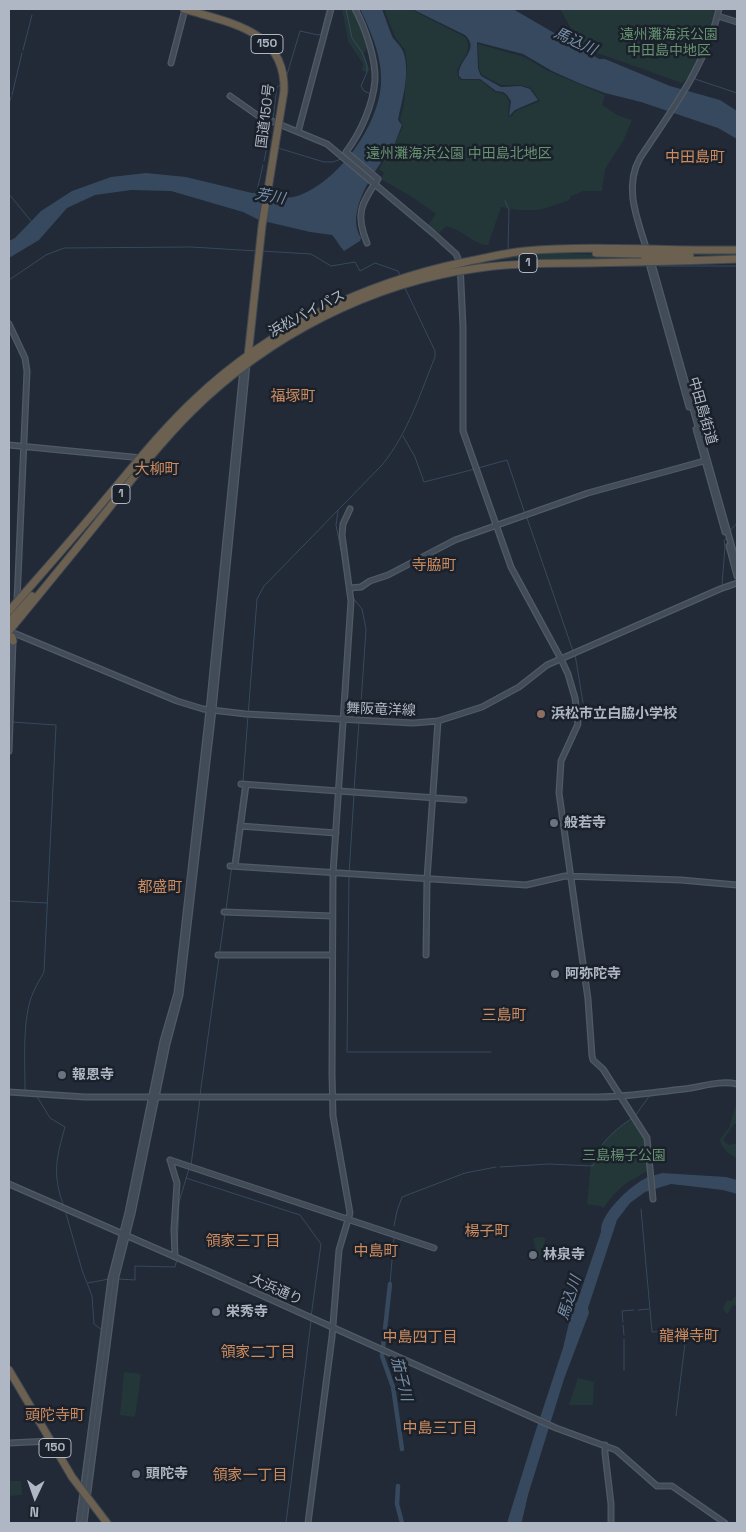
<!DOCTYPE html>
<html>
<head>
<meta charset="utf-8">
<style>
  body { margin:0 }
  #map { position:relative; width:746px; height:1532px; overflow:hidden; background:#212a36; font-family:"Space Grotesk",sans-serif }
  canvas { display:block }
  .frame { position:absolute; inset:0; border:10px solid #aeb7c3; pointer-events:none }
  .north { position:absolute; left:10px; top:1472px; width:50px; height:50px; -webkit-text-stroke:4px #1a212b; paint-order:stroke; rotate:183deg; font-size:14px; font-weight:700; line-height:20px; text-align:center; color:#aeb7c3 }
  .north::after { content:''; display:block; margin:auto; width:18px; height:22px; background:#aeb7c3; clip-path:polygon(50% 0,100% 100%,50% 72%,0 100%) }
</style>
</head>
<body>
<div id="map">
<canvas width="746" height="1532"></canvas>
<div class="frame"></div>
<div class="north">N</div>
</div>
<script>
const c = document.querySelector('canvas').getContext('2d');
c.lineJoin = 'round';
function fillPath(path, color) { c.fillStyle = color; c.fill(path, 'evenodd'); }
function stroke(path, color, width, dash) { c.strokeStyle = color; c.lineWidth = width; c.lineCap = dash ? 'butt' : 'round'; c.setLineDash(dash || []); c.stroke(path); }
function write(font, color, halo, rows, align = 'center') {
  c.font = font + ' "Space Grotesk","Noto Sans JP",sans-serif'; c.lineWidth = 5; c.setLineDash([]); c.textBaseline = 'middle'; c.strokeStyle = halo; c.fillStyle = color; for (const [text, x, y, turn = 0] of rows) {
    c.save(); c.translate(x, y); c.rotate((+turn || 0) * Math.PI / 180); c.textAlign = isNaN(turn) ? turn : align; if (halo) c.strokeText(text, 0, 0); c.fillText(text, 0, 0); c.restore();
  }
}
const green = new Path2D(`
  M342,9H352L355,13L367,47L364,53L367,66L370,69L368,72L362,71L363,64L348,41Z
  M384,9H410L465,37C474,50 462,59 457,70L458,77L461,80H480L495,92L502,93L506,96L509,102L508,117L512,116L516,111L540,101L531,88L520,85H501L482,75L479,69L478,44L524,57L548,71L605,95L602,105L619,116L632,120L623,141L605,169L602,191H584L571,196L569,200C540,211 531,213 501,207L488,245C472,244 462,229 446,226L439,233L428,225L436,214L412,197L381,179L384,173L379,169L387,155H390L403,126L400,120L404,104L407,65L405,50L395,37Z
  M560,9H715C711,28 698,71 682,83L589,50L577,39Z
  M557,252L614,256H641V258L564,260L515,258L468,265L519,255Z
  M653,253H737V257Z
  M737,1101V1124H734L723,1140L729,1145L737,1143L736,1158C729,1154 720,1147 720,1139L729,1128Z
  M633,1117L645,1137L649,1170L625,1184L615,1193L603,1208L601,1206L587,1204L591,1164H594C598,1142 616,1130 633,1117Z
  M538,1237L546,1238L540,1258H538L533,1239Z
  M737,1295V1304L735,1306L733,1305L727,1314L723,1309L727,1300L731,1301Z
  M239,1300V1312H230L231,1301Z
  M124,1372L141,1374L135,1417L120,1415Z
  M578,1378L594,1382L593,1405H569Z
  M9,1481H21L22,1495L9,1496Z`);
const water = new Path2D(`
  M360,9H382C384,14 391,34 393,38C397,43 402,47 404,54C410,75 402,100 398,120L402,125L391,153L387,154C372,175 345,213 361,238L360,241L344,251C339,246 337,240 332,235L310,232L259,220L243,212L171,191L131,190L95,195L67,208L39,240L9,258V241L15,238L41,211L72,191L111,177L146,173L186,177L252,193C267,192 282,201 297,196C338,183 380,124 381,82C382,57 371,31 360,9Z
  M412,9H513L599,59H605L670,86L720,100L737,111V139L718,128L641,102L605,93L581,84L552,71L523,54L477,42L478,69L481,76L501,87L521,86L530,89L538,100L515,110L509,116L511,101L507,95L503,92L496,91L480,79H462L459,76C457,60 481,50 465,35Z
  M662,1173L726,1177L737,1180V1194L723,1190L671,1184L645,1192L630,1203L617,1220L588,1308L589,1313L564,1379L528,1495L522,1521L520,1523H507L533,1439L563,1348L573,1306L577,1302L601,1232C599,1215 629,1187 644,1179C649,1176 657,1175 662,1173Z`);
const stream = new Path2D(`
  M346,9L352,38L362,52L367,65V72L361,86L364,91L371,94
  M705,44L714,18
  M23,50L32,15
  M689,76L703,48
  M286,78L300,31L318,35L321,34L327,9
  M695,79L737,93
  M12,95L22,53
  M9,105L11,97
  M273,119L277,87L280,85
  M278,148L324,162H333L341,159
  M264,161L272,123
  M9,194L31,221
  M256,195L263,165
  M505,201L509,210L508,249
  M261,251L311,254L331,266L355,262L360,271L375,263L398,271L401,277
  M598,266H644
  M659,266H737
  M9,280L46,255L64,248L191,247L257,251
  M403,436L415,457L424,482L475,469
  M478,468L507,460L525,514
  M338,511L336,525L343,561
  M527,518L573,651
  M730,531L737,523
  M722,585L725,547L724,541L727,537
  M353,598L362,609L366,629L360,718
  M575,654L583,703
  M14,686L16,642
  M12,722L56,725L44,972C40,979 36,986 33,993C22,1017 25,1063 25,1090L34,1092
  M354,790L359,722
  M354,794L349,875L347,1052H491
  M9,901L47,903
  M226,910L243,781L257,599L264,586L382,465C408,433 420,394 435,357V351L405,288
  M36,1095L50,1118L65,1127C56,1159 52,1174 64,1207
  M200,1095L225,914
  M635,1116L650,1095
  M191,1165L200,1099
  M500,1167L549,1164L593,1166C598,1143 614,1131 632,1118
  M186,1178L300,1215L321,1244L311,1317
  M641,1209L652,1332L684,1330L685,1343L676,1416
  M65,1210L82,1270L92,1296L94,1324L102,1330L81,1484
  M394,1226L397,1211L402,1197L465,1173L496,1167
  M177,1255L179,1202L189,1169
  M118,1279L135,1280V1266L175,1267L177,1259
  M88,1283L109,1279
  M390,1284L394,1237
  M638,1310L649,1309
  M623,1322L622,1311L634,1310
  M623,1325L624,1335
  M624,1339V1370
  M76,1523L80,1493
  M286,1523L311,1321`);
const river = new Path2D(`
  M390,1284L382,1356L393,1387L402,1449
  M398,1486L397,1504L402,1523`);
const secondary = new Path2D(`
  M355,9C365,27 376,59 375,80C373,105 361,132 346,152L378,179C361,204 355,214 367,243
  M718,16L737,22
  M171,63L185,9
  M230,96L257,115L327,144L434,234L456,254L460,263L463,327V431L511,567L561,659L568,674L575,698L578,724L561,761L559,793L588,999L592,1056L593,1060L603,1069L647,1138L653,1199
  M298,132L331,9
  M647,251C638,220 623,188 640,158C671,111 707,64 719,9
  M648,260L689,407
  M651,260L737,565
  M9,324L25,358L27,371L17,601
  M696,429L725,532
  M9,445L142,458
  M729,546L737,576
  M350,588L361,587L370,581L388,575L455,540L588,493L704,461
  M9,631L177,701L203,709L246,714L413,723L438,721L482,707L519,687L547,665L720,589L737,583
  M9,751L13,640
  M241,784L464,800
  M240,826L336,833
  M230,866L526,885L565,876L681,880L737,885
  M235,866L246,785
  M224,912L332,916
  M218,955H332
  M426,955L427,879L438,721
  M9,1092L85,1097H599C627,1097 656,1092 684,1089C702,1087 719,1080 737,1084
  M170,1160L434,1248
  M170,1160L177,1183L174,1229L175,1257
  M9,1184L212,1273L556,1428L616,1450L657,1486H672L725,1523
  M9,1443L51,1441
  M605,1445V1453L611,1504V1523
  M79,1523L111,1278L128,1212L163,1041L177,993L209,710L243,368
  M84,1523L116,1277L132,1214L167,1044L180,995L213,710L247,364
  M308,1523L332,1337L339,1250L350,1213L333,1116L332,1074L333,873L351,601L342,535L343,524L350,509`);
const highway = new Path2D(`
  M184,9C229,23 286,30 284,91L262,226L248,356
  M647,252L653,255L690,256
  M596,253L642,254L650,260
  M9,611C42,573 76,535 108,496C136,463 163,429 195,399C270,328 364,283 465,262C485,258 505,253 525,251C595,245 667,251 737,250
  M9,622L32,596
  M9,631C41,592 74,552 106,512C133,478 160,443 191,412C268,336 372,282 479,268C516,263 552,263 588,263C638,262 688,261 737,259
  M9,636L12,637L13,641
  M9,1370L72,1477L107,1523`);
const markers = [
  [541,714,5,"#8d6e63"],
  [554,823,5,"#6b7280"],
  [555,974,5,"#6b7280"],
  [62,1075,5,"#6b7280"],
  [533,1255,5,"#6b7280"],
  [216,1312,5,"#6b7280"],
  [136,1474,5,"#6b7280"]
];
const shields = [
  [267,44,32],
  [528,263,18],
  [121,494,18],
  [55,1448,32]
];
const shieldNames = [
  ["150",267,44],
  ["1",528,263],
  ["1",121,494],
  ["150",55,1448]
];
const parkNames = [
  ["遠州灘海浜公園",669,35],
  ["中田島中地区",669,51],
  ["遠州灘海浜公園 中田島北地区",459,154],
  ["三島楊子公園",624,1156]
];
const streetNames = [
  ["国道150号",266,116,-83],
  ["浜松バイパス",307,314,-28],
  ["中田島街道",702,411,74],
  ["舞阪竜洋線",381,710,2],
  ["大浜通り",276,1290,24]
];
const poiNames = [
  ["浜松市立白脇小学校",551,714],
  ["般若寺",564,823],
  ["阿弥陀寺",565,974],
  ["報恩寺",72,1075],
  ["林泉寺",543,1255],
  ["栄秀寺",226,1312],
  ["頭陀寺",146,1474]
];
const waterNames = [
  ["馬込川",575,42,25],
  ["芳川",270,197,10],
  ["馬込川",570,1298,-72],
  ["茄子川",401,1379,76]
];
const neighbourhoodNames = [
  ["中田島町",695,158],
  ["福塚町",293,397],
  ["大柳町",157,470],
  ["寺脇町",434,566],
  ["都盛町",160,888],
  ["三島町",504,1016],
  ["楊子町",487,1232],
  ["領家三丁目",243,1242],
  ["中島町",376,1252],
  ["龍禅寺町",689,1337],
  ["中島四丁目",420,1338],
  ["領家二丁目",258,1353],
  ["頭陀寺町",55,1416],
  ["中島三丁目",440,1429],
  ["領家一丁目",250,1476]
];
fillPath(green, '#243738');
fillPath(water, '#37495e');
stroke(stream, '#37495e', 1);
stroke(river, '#37495e', 4.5);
stroke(secondary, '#515a64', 7);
stroke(highway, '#3f4751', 9);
stroke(secondary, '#424c59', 4.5);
stroke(highway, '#6c6151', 7);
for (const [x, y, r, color] of markers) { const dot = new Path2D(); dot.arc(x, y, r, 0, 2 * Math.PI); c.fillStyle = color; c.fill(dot); stroke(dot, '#1a212b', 2); }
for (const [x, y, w] of shields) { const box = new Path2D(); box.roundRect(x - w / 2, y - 9.5, w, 19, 4); c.fillStyle = '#1a212b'; c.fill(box); stroke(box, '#aeb7c3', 1); }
write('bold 12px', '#aeb7c3', null, shieldNames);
write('14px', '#679270', '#1a212b', parkNames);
write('14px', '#aeb7c3', '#1a212b', streetNames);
write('bold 14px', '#aeb7c3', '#1a212b', poiNames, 'left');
write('italic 15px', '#788faa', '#1a212b', waterNames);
write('15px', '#cd8b5f', '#1a212b', neighbourhoodNames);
</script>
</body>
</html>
